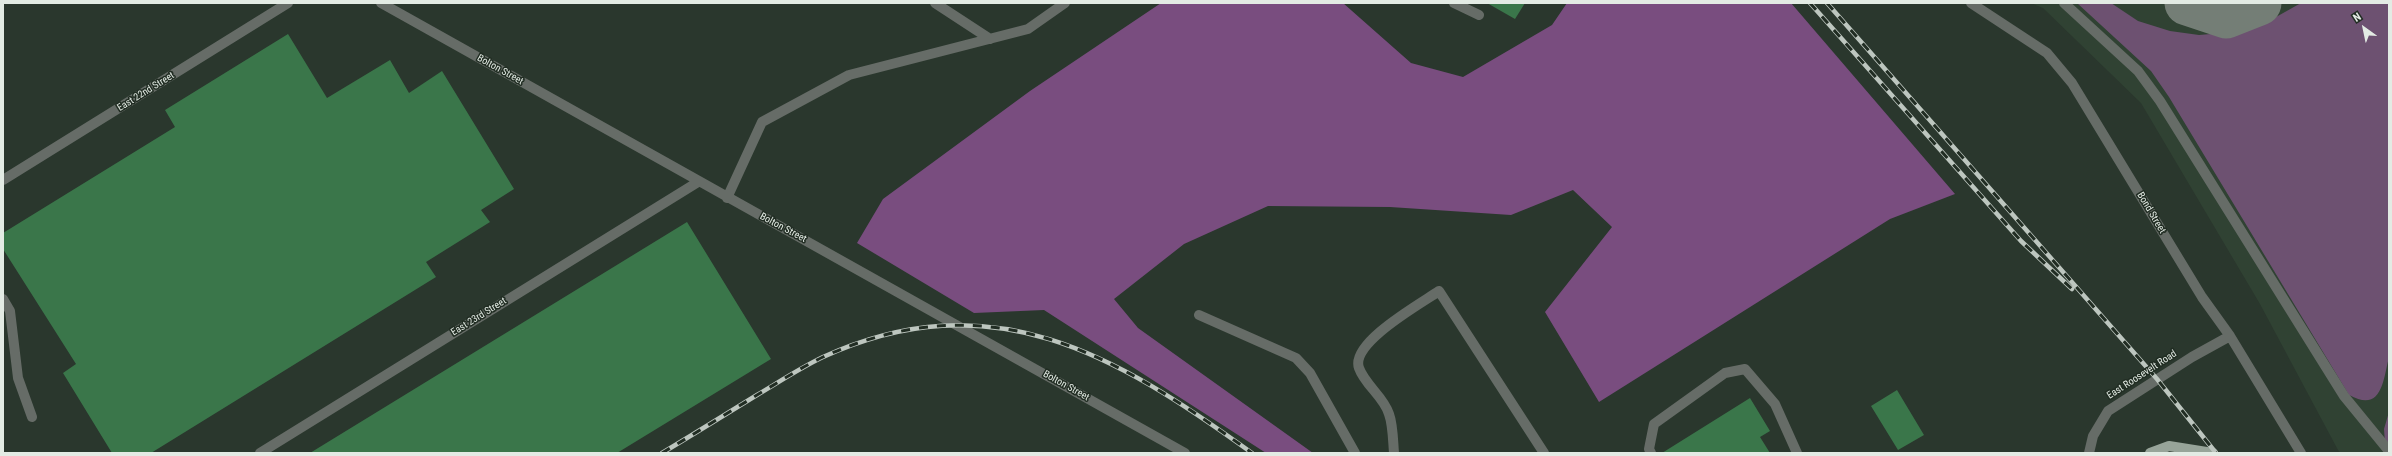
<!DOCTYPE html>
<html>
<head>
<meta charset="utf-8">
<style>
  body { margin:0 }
  #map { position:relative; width:2392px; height:456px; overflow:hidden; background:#2a372d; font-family:"Roboto Condensed",sans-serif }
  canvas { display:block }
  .frame { position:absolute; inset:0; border:4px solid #e3ebe4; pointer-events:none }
  .north { position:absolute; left:2344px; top:8px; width:40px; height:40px; -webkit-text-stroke:3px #212d23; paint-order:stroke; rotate:327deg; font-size:11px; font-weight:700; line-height:16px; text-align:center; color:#e3ebe4 }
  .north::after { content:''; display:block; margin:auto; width:14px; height:18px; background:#e3ebe4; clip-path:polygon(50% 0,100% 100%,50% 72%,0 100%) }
</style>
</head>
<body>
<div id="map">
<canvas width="2392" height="456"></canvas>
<div class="frame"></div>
<div class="north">N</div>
</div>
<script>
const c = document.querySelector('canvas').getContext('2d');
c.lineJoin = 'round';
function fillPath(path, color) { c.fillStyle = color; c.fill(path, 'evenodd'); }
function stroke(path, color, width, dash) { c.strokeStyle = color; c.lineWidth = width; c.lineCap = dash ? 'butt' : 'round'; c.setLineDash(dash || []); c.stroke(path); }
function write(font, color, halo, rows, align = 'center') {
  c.font = font + ' "Roboto Condensed",sans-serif'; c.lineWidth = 3; c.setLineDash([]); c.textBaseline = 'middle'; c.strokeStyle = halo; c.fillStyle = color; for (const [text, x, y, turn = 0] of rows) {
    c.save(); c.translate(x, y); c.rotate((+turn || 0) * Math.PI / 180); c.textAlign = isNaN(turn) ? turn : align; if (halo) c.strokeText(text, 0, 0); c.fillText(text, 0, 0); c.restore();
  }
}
const built = new Path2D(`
  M2031,3H2389V453H2341L2338,450L2260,304L2141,103L2043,8Z`);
const green = new Path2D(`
  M2077,3H2111L2138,21L2170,31L2199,35L2235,32L2260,26L2301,3H2389V357C2383,381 2382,413 2349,395L2169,97L2151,71Z
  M2389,412V446L2385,443L2384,429Z`);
const forest = new Path2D(`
  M1161,3H1343L1411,63L1463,77L1552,25L1567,3H1791L1955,194L1890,219L1599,402L1545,312L1612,227L1573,190L1511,215L1390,207L1268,206L1184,244L1114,299L1138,328L1313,453H1266L1044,310L974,313L857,243L883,199L1030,91Z`);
const taxiway = new Path2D(`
  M2187,3L2226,16L2259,3`);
const building = new Path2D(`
  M1487,3H1525L1515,19Z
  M288,34L327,98L390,60L409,93L442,71L514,189L481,210L490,222L426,262L436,277L151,453H112L63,373L76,364L3,249V233L175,127L165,110Z
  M687,222L771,359L617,453H310Z
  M1897,390L1924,435L1898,450L1871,406Z
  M1750,398L1770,431L1760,437L1770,453H1662Z`);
const minor = new Path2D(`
  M381,3L1185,453
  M935,3L990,39
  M1454,3L1479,15
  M1971,3L2047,53L2072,83L2202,297L2230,336L2301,453
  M2064,3L2138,71L2160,101L2344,396L2389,451
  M3,180L288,3
  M727,198L762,122L849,75L1028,29L1065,3
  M3,299L10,311L18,378L32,417
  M1199,315L1296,358L1310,373L1355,453
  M260,453L698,182
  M1394,453C1393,441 1393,425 1389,414C1384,397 1365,385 1359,368C1350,343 1420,304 1439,291L1544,453
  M1651,453L1649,449L1654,424L1725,373L1745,369L1775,404L1797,453
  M2089,453L2093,436L2108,411L2192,357L2230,336`);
const major = new Path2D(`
  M2150,453L2169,446L2213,453`);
const rail = new Path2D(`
  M1810,3L2021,241L2072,289
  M1827,3L2157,379L2216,453
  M662,453C694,434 726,414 757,395C779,382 800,368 823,357C992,280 1116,355 1252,453`);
const streetNames = [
  ["Bolton Street",500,70,29],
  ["East 22nd Street",146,92,-32],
  ["Bond Street",2151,213,59],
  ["Bolton Street",783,228,28],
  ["East 23rd Street",479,317,-32],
  ["East Roosevelt Road",2142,375,-33],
  ["Bolton Street",1066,386,29]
];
fillPath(built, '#304233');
fillPath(green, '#6d5171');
fillPath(forest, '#794d7f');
stroke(taxiway, '#747e76', 45);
fillPath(building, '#3a764a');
stroke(minor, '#666c67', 10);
stroke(major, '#97a499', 10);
stroke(rail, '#bdc6bf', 4.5);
stroke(rail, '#212d23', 3, [9]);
write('10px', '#e3ebe4', '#212d23', streetNames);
</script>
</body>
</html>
